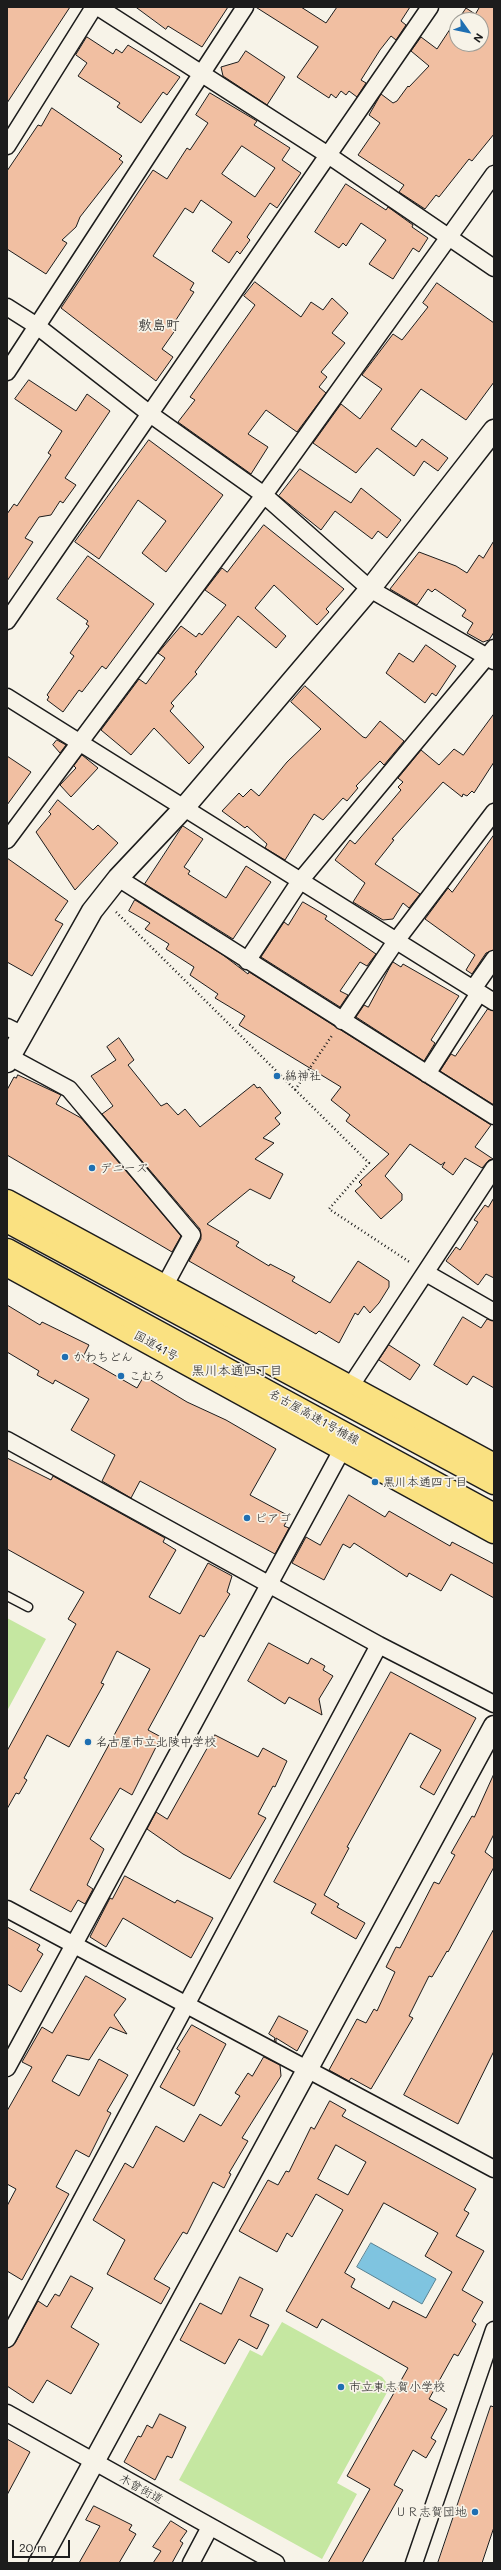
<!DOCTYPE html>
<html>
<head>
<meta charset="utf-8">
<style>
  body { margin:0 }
  #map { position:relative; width:501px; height:2570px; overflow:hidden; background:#f7f3e8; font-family:Mali,sans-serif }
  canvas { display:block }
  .frame { position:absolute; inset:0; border:8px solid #1c1c1c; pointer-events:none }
  .north { position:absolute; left:449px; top:12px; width:40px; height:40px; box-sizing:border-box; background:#f7f3e8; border:1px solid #9f9d96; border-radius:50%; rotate:123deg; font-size:11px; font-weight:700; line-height:16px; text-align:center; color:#1c1c1c }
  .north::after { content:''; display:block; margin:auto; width:14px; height:18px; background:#1f6fb2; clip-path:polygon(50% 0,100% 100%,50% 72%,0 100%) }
  .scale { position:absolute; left:12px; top:2540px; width:58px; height:18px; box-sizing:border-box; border:2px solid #1c1c1c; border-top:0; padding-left:5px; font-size:12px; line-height:14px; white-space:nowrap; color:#1c1c1c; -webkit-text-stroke:3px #f7f3e8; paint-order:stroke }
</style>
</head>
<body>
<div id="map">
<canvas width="501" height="2570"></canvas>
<div class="frame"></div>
<div class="north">N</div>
<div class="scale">20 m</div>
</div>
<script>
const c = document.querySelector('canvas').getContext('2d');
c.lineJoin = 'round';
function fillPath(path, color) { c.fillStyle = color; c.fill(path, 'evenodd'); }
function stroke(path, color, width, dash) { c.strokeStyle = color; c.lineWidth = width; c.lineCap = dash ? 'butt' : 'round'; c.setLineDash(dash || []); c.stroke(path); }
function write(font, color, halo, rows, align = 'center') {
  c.font = font + ' Mali,"Klee One",sans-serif'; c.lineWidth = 3.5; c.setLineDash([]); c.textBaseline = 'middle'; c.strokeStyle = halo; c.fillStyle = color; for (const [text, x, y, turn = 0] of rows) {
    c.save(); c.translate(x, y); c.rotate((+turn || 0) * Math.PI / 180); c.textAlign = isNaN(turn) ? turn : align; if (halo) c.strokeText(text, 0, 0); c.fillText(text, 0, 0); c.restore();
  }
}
const green = new Path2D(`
  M7,1618L46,1639L7,1711Z
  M282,2322L382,2377L390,2387L337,2483L357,2494L322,2559L179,2480L250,2350L262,2356Z`);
const water = new Path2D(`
  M371,2243L436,2279L422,2304L357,2267Z`);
const building = new Path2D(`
  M7,7H70L7,103Z
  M136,7H228L202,47L168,26L166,29Z
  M256,7H301L326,23L337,7H410L401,21L406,25L396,40L391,36L380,50L361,80L366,83L357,97L349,91L346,95L341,91L336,98L331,94L329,98L297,77L318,47Z
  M480,7H494V134L472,161L469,159L439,197L436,195L425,209L399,192L404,185L358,155L380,123L369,115L381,94L393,103L397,101L408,86L409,87L429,66L411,51L421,37L437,49L456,20L457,44H481V20H458L466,8L475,14Z
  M87,37L113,54L116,49L122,53L128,45L180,77L167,95L163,92L141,123L117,107L120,103L78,76L87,63L76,55Z
  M246,51L285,77L267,105L223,76L221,67L238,62Z
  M210,93L257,121L254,125L290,148L282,160L301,173L277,208L270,203L247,237L250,240L240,254L237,251L229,263L212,251L232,222L201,200L193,213L185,208L153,256L194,283L190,290L194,292L172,326L176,329L162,349L173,357L156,381L61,308L153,170L167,179L187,148L190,150L208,123L196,115ZM242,146L275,168L255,197L222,174Z
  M52,108L122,156L119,159L123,162L80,217L76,227L62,240L67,243L46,274L7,249V171L38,125L41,126Z
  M346,184L386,210L388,207L413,225L412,227L428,238L419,252L413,248L393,279L369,264L386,240L361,223L346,246L343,243L339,248L315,232Z
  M255,282L301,317L311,302L323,310L332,298L348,313L332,333L345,343L321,372L327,377L319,387L326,393L297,432L266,410L248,434L268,447L251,474L178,422L195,400L190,397L255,305L244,296Z
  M437,283L494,323V382L466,420L421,389L391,429L416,447L422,439L448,458L438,471L424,461L414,476L377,448L356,473L313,443L341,404L360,419L382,389L362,375L393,334L402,340L428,307L423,303Z
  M29,380L76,411L87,394L110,411L65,478L76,485L63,503L60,501L51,515L39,517L25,538L33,542L7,581V514L14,504L17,506L51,455L48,453L62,431L15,399Z
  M149,440L223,495L166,572L142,553L166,521L138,500L99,559L75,542Z
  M300,469L351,503L361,488L401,520L387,538L378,531L372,539L335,511L321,530L279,496Z
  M264,525L344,589L326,609L329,612L317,625L274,585L255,608L286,636L276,648L238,616L195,672L197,674L171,703L174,706L170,711L204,747L189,764L154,728L131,755L101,730L139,679L146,684L165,658L158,653L181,626L196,637L199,633L202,635L226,605L205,590L222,568L227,572Z
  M494,541V632L489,640L483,642L467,633L473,623L462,616L466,610L435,589L432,592L428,589L417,605L390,589L419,552L456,566L467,573L479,555L483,558Z
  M88,556L154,604L106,669L102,666L82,692L79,690L63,712L47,700L49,697L47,695L74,656L70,653L89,626L86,624L88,621L57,599Z
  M426,645L456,666L436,696L432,693L425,703L386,673L399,653L413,662Z
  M305,686L363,737L366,738L380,721L404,741L384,765L380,761L356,786L358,788L347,801L343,798L323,820L314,814L285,860L265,848L267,844L247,826L245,828L222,811L239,793L243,797L251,789L259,796L287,762L321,729L291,702Z
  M494,714V762L474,793L472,791L467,796L463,794L462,797L443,782L392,839L394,840L375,864L420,894L409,908L403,903L393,919L383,920L353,902L365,883L335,860L350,840L355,844L401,790L398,787L403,782L398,778L421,750L439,765L454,749L463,755Z
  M57,740L66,745L60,753L53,745Z
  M82,755L98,768L71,797L60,785L76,768L74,766Z
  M7,756L31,772L7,805Z
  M58,800L93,830L98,825L118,843L75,890L36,832L51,814L49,812Z
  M183,826L203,839L184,867L190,871L188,874L226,898L246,866L271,882L233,939L145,884Z
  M494,835V950L486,953L472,974L466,970L475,955L425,919L448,888L452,892Z
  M7,858L68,901L55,920L63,924L32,976L7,962Z
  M135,900L223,955L248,974L249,972L491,1125L475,1147L493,1159L489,1160L482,1168L465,1158L453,1175L442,1167L445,1162L441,1165L410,1144L385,1176L402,1194V1200L381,1219L355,1191L362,1185L359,1182L389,1154L346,1121L350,1115L331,1100L341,1087L239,1025L245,1016L215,998L218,994L190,975L194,967L166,949L169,944L145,929L150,923L129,911Z
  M303,902L327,916L325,919L376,954L367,966L360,962L340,991L348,995L340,1007L261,957L284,922L288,925Z
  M393,962L401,967L403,964L459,996L431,1040L435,1043L424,1061L356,1017L364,1005L368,1007Z
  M488,1009L494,1011V1105L440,1071L451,1054L455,1056Z
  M119,1038L134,1060L128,1065L161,1106L167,1103L178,1115L185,1109L200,1127L254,1084L257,1088L260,1087L281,1113L275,1118L280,1124L263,1138L274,1143L255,1159L283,1174L270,1199L250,1189L207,1224L239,1242L236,1246L269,1266L270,1264L295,1277L292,1281L330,1303L358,1261L389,1281V1287L379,1303L370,1313L364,1306L358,1315L355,1313L339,1343L319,1331L316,1334L189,1261L201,1239L200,1229L102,1114L113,1106L91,1076L116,1060L107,1047Z
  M18,1075L61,1095L56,1104L81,1118L181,1236L172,1252L7,1155V1090L14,1077L16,1078Z
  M494,1198V1278L486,1274L478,1285L446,1261L456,1247L460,1250L478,1222L474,1220L485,1205L488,1207Z
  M7,1305L40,1325L42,1322L89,1345L83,1357L137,1388L144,1376L187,1402L226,1420L276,1449L250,1495L289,1516L284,1526L289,1528L275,1554L140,1481L131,1498L102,1481L115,1455L71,1430L89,1399L55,1380L53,1384L37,1375L39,1371L7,1352Z
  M463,1317L481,1328L487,1319L494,1321V1388L473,1376L467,1385L434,1365Z
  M389,1345L420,1365L410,1380L379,1360Z
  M7,1458L51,1480L53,1476L165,1538L163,1542L176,1550L149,1597L180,1614L208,1563L232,1576L227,1592L230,1594L204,1637L200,1635L148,1730L161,1737L132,1795L120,1788L90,1839L104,1849L87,1885L93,1889L85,1904L78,1900L71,1912L30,1890L150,1669L117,1651L101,1683L104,1684L69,1747L47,1735L24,1778L27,1780L19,1794L16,1793L7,1809V1751L76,1624L68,1619L84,1592L7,1549Z
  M349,1495L385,1517L389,1511L450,1546L452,1542L494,1564V1598L451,1574L441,1591L409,1573L407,1577L354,1543L350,1548L343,1544L324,1580L292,1563L306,1537L320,1545Z
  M269,1643L308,1664L311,1658L325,1666L323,1670L333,1676L319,1699L322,1715L289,1697L285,1704L248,1681Z
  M391,1672L476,1718L434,1795L420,1787L441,1750L410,1733L347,1847L349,1848L324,1895L339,1904L337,1907L365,1923L356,1939L311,1913L316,1904L274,1882Z
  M215,1735L258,1757L263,1748L287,1761L275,1787L273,1786L258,1814L266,1818L230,1879L183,1854L147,1829L156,1812L167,1819Z
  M494,1774V1834L485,1852L494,1859V1867L448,1952L447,1951L432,1977L429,1976L409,2016L413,2018L371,2089L351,2078L349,2081L329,2070L357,2019L366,2023L374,2009L377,2011L395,1972L386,1967L396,1947L400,1948L434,1882L439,1884L455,1855L451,1853L472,1816L474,1817Z
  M125,1876L175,1903L177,1900L213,1918L191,1958L123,1918L106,1947L90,1937L110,1898L112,1899Z
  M7,1927L40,1945L37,1950L43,1954L21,1992L7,1984Z
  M494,1929V2051L458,2124L404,2095Z
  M86,1976L126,1999L114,2015L127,2034L110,2027L89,2060L67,2055L52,2081L79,2096L99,2059L128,2075L107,2111L111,2113L89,2157L76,2150L56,2187L69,2194L22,2280L7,2271V2206L16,2189L7,2184V2111L32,2067L22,2062L42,2027L52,2033Z
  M279,2016L308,2031L297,2051L276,2038V2042L274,2041L275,2038L269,2034Z
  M192,2025L226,2044L194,2106L160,2087L180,2051L177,2049Z
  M264,2057L280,2065L281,2076L242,2138L248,2141L229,2173L231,2174L224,2188L213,2182L187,2234L183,2232L154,2279L170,2288L161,2304L107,2274L125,2240L93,2220L125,2163L133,2168L156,2126L184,2142L200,2114L221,2126L240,2096L235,2093L248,2073L252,2076Z
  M330,2101L346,2110L342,2116L476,2189L464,2210L469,2213L456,2236L484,2251L462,2290L483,2302L472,2321L476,2324L458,2356L454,2354L429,2399L447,2409L431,2438L436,2441L426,2458L413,2450L394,2485L403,2490L362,2563H328L370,2489L347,2476L408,2368L322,2319L317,2328L286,2311L343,2210L316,2194L292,2237L287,2233L277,2252L239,2231L268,2180L278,2185L286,2171L289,2172L311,2127L314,2129ZM336,2145L366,2162L348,2195L318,2179ZM384,2203L438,2233L425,2256L452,2272L426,2318L393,2301L389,2309L351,2287L355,2279L345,2273Z
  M71,2276L93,2288L71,2327L99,2344L71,2394L47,2380L33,2403L7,2386V2348L15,2343L38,2301L47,2307L55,2294L59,2296Z
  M240,2277L263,2289L250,2316L269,2325L257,2349L239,2339L225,2364L180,2340L200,2303L221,2314Z
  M491,2406L494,2407V2527L482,2563H438Z
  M160,2414L186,2427L172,2458L167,2456L155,2480L124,2462L138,2436L141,2437L147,2425L152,2428Z
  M7,2439L30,2452L7,2495Z
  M94,2506L132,2525L129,2530L136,2534L119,2563H79L100,2526L86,2520Z
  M171,2521L187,2531L180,2541L183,2543L172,2563H153L161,2551L153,2547Z`);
const path = new Path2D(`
  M116,912L369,1163L329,1209L411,1263
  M295,1090L333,1034`);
const service = new Path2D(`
  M7,1596L28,1607`);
const minor = new Path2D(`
  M98,7L328,155L494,268
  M7,146L94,7
  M7,307L37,326L150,414L264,495L370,589L494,661
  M7,372L245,7
  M7,621L430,7
  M7,697L494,1002
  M7,840L264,495L494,174
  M118,878L494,1116
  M247,961L300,881L494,648
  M473,989L494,959
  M342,1021L396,941L494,812
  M7,1027L23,1035
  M10,1057L69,1089L192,1235L164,1287
  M427,1074L479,993
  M426,1273L494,1312
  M350,1387L494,1168
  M7,1440L379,1645L494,1704
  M7,1909L494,2169
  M7,2068L343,1448
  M7,2339L379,1645
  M7,2413L276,2563
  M191,2563L210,2527
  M414,2563L494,2330`);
const tertiary = new Path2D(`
  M7,1062L92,911L118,878L183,809L370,589L494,430
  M39,2563L494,1726`);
const trunk = new Path2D(`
  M7,1201L494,1465
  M7,1265L494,1532`);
const motorway = new Path2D(`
  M7,1221L494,1483
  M7,1250L494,1515`);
const markers = [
  [277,1076,4,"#1f6fb2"],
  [92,1168,4,"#1f6fb2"],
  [65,1357,4,"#1f6fb2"],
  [121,1376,4,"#1f6fb2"],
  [375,1482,4,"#1f6fb2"],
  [247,1518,4,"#1f6fb2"],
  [88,1742,4,"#1f6fb2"],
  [341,2387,4,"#1f6fb2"],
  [475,2512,4,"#1f6fb2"]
];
const poiNames = [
  ["綿神社",285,1076],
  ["デニーズ",100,1168],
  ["かわちどん",73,1357],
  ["こむろ",129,1376],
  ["黒川本通四丁目",383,1482],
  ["ピアゴ",255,1518],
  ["名古屋市立北陵中学校",96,1742],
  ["市立東志賀小学校",349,2387],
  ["ＵＲ志賀団地",467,2512,"right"]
];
const streetNames = [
  ["国道41号",156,1346,29],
  ["名古屋高速1号楠線",314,1417,29],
  ["木曾街道",141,2489,29]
];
const neighbourhoodNames = [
  ["黒川本通四丁目",237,1371]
];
const quarterNames = [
  ["敷島町",159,326]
];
fillPath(green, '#c5e7a1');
fillPath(water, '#7fc4e0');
stroke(water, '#578192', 1);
fillPath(building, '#f1bfa2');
stroke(building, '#1c1c1c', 1);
stroke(service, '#1c1c1c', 11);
stroke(minor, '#1c1c1c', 19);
stroke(tertiary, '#1c1c1c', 23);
stroke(trunk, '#1c1c1c', 25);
stroke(motorway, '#1c1c1c', 25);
stroke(path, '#1c1c1c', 2.5, [1, 3]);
stroke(service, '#f7f3e8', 8);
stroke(minor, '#f7f3e8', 16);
stroke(tertiary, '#f7f3e8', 20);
stroke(trunk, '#fae181', 22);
stroke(motorway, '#fae181', 22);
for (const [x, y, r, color] of markers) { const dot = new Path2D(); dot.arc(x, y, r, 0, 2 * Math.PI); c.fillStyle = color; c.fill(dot); stroke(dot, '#f7f3e8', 1.5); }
write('12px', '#1c1c1c', '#f7f3e8', poiNames, 'left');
write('12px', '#1c1c1c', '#f7f3e8', streetNames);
write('13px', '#1c1c1c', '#f7f3e8', neighbourhoodNames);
write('14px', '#1c1c1c', '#f7f3e8', quarterNames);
</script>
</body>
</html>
